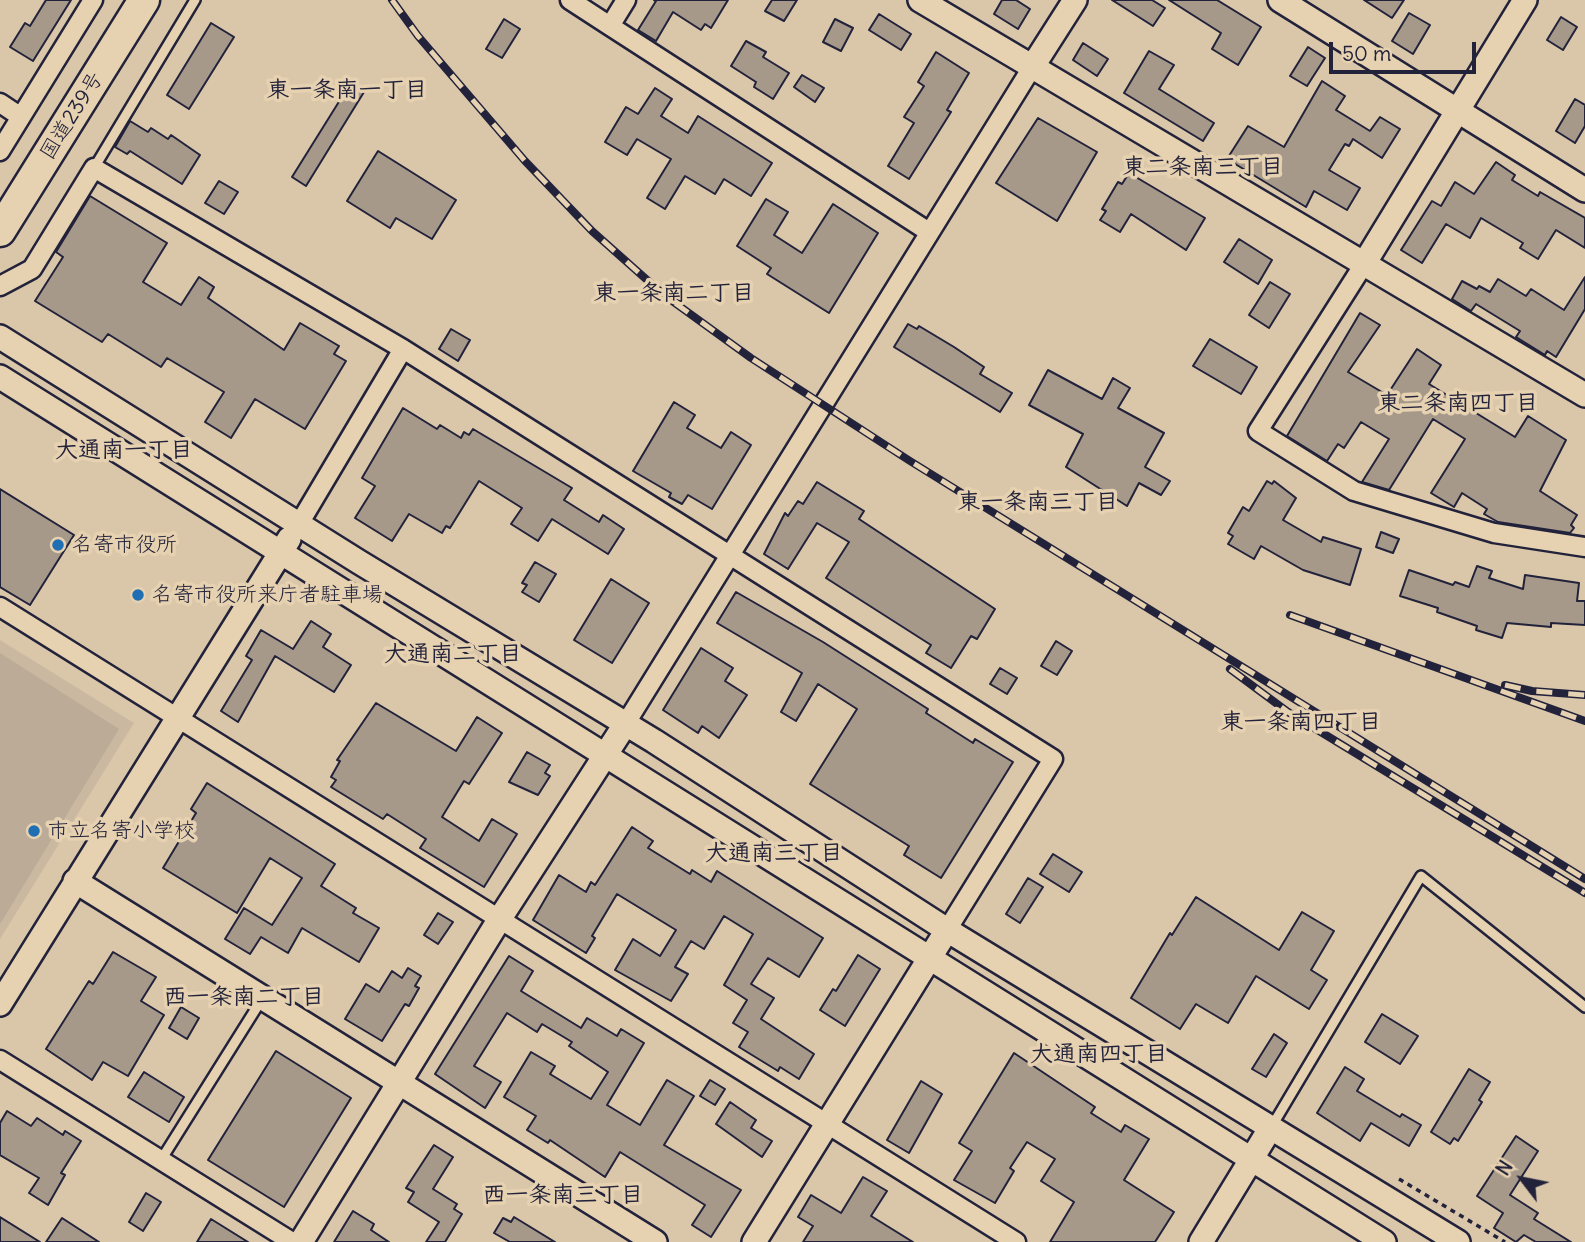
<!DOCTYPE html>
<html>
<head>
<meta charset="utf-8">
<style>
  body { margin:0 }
  #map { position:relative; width:1585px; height:1242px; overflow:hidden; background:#dac6a9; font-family:Delius,sans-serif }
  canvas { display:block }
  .north { position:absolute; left:1487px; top:1144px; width:70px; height:70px; -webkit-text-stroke:5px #e6d1b0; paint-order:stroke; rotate:302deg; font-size:19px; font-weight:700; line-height:28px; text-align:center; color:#22223b }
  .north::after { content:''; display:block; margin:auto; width:24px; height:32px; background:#22223b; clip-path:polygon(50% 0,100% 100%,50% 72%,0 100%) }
  .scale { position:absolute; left:1329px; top:42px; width:147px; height:32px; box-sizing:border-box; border:4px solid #22223b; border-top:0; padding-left:9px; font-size:21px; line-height:24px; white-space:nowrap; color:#22223b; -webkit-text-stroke:5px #e6d1b0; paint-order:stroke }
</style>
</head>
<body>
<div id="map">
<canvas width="1585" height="1242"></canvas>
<div class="north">N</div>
<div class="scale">50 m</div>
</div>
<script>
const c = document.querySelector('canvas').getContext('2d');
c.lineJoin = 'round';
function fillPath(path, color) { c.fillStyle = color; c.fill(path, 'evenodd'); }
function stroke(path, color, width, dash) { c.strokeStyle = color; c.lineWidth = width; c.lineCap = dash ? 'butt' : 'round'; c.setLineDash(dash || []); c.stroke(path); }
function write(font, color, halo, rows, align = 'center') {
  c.font = font + ' Delius,"Klee One",sans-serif'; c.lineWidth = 7; c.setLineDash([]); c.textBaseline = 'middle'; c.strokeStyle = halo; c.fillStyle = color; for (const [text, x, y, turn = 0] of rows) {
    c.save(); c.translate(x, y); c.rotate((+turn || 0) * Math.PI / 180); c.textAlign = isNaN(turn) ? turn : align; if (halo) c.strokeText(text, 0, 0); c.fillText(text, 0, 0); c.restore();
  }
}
const built = new Path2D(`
  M0,640L134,723L0,939Z`);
const green = new Path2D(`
  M0,653L119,729L0,924Z`);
const building = new Path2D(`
  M46,0H71L33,61L10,47L25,23L30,26Z
  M654,0H728L711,28L705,24L701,30L673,12L656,41L638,30L656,1Z
  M772,0H797L784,21L765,11Z
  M1002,0H1016L1030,9L1018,29L994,14Z
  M1112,0H1152L1165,8L1153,26Z
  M1169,0H1217L1261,27L1238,65L1212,49L1221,33Z
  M1364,0H1404L1392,18Z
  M1409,13L1430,25L1413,54L1392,41Z
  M879,14L911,34L901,50L869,30Z
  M1561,17L1577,27L1563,50L1547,40Z
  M504,19L520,29L502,58L486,49Z
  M835,19L853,28L841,51L823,42Z
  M211,23L234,37L189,109L167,95Z
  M746,41L766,52L763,57L789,73L773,99L754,87L756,82L731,66Z
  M1083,43L1108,59L1097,76L1073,60Z
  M1308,47L1325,58L1307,86L1290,76Z
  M1149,51L1174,65L1159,89L1214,123L1203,141L1124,93Z
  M936,52L969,73L947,110L951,112L909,179L888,166L914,123L904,117L924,86L918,82Z
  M802,75L824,88L815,102L794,87Z
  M1322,81L1345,96L1336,110L1370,131L1380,117L1400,129L1382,158L1353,139L1349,146L1345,144L1329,170L1360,188L1347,210L1314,191L1306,207L1227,159L1248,126L1284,147Z
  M350,84L364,92L306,186L292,177Z
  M655,88L672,99L661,116L688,133L698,116L772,163L751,196L724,179L715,194L685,176L665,209L647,198L671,159L637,139L627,155L605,142L626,107L638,114Z
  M1575,99L1585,105V126L1575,143L1556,131Z
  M1038,118L1097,152L1057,221L996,183Z
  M130,121L148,132L151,128L168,139L171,135L200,155L182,184L130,151L127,154L115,147Z
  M378,151L456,200L432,239L396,218L390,228L347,201Z
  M1496,162L1515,175L1512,180L1538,196L1540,192L1585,218V248L1556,230L1538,259L1520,248L1523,243L1481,218L1470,238L1446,224L1422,263L1401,250L1432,201L1441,206L1455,182L1474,194Z
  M1129,173L1205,218L1186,250L1131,214L1120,232L1100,220L1106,211L1102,209L1118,182L1122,184Z
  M219,181L238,192L224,214L205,203Z
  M90,196L167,243L143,282L181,305L199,277L214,287L208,298L284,350L300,323L339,346L334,354L346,361L305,429L255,399L231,438L205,422L224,392L167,358L161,367L108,334L102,342L35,301L63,257L56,252Z
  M766,199L788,212L774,235L802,253L833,204L878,233L829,313L767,274L771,268L737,246Z
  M1239,239L1272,260L1258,284L1224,262Z
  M1585,277V309L1556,357L1547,351L1545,355L1516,337L1520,331L1476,304L1471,311L1452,299L1462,281L1477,289L1479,286L1490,292L1498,279L1526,296L1531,289L1564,310Z
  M1270,282L1290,294L1269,328L1249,315Z
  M1360,313L1380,325L1348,372L1387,395L1417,349L1441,365L1429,384L1515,437L1528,416L1566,440L1540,491L1577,515L1571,525L1574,528L1570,533L1498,522L1484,514L1487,509L1462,493L1454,507L1431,493L1465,439L1433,419L1389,490L1362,482L1389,439L1361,422L1344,448L1338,444L1327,461L1287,436Z
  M908,324L917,329L919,326L954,347L984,367L980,374L1012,393L1000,412L894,347Z
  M451,329L470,340L458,361L439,349Z
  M1210,339L1257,367L1241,394L1193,366Z
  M1048,370L1102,399L1113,378L1130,388L1118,408L1164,433L1145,467L1170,481L1161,495L1139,483L1127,506L1066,467L1083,434L1029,405Z
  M674,402L695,415L687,428L721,448L731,432L751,445L712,509L688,495L682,504L669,497L671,493L633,471Z
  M403,408L437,429L440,425L461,438L464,432L469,435L473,429L572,488L564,500L599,522L603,515L624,529L608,554L552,519L538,541L511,524L522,508L479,481L450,528L446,526L442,533L409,514L392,541L355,518L375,486L362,478Z
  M1267,481L1272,484L1274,481L1296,498L1283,520L1321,542L1323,537L1361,549L1350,585L1303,570L1261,546L1254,559L1228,544L1233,536L1228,533L1243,507L1249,511Z
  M817,482L864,511L859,519L995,609L977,639L971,636L951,668L926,653L931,645L826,578L849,542L817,523L788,569L764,554L785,513L788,516L798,501L803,504Z
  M0,489L74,535L30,605L0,587Z
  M1381,532L1399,539L1393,553L1376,547Z
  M535,562L556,574L539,602L522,592L527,585L522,583Z
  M1477,566L1492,571L1489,578L1523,589L1525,575L1579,583L1577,601H1585V625L1551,623V627L1507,623L1502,638L1476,630L1477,626L1437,612L1438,608L1400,596L1409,570L1453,585L1455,582L1469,587Z
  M611,579L649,603L612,663L574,640Z
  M736,592L823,642L928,709L926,713L973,743L975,739L1013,762L941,878L904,855L909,846L810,784L857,709L818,684L796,721L781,712L802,673L717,623Z
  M311,621L331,634L323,647L351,665L334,692L275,656L238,722L221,711L252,660L246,656L261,630L293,649Z
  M1056,641L1072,651L1057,675L1041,666Z
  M701,648L733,668L725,681L747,695L719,738L702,726L698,733L663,710Z
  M1000,668L1017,678L1007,694L990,684Z
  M376,703L456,751L477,717L502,733L469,784L464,781L442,817L479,841L492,819L517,834L484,887L420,848L426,839L387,814L383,819L331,787L336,780L331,777L340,761L337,760Z
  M527,752L550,765L545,773L550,776L538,795L509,782Z
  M207,783L335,864L321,886L356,908L353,913L379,928L359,962L302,928L288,953L261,937L250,954L225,939L244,908L272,925L302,878L270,858L237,913L163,868L196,813L191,809Z
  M632,827L653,841L648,848L690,874L692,870L711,882L717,871L823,938L799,977L768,958L751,984L774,998L761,1019L814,1054L799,1079L780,1067L778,1071L739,1047L748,1032L733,1023L747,1000L724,985L753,934L724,916L704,949L691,941L675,967L688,974L671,1001L615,970L633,939L660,956L676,930L617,894L592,936L595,938L586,953L533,920L559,875L586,892L591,882L595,885Z
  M1053,854L1082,872L1069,892L1040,874Z
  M1028,878L1043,887L1020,923L1006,914Z
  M1196,897L1279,950L1302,912L1334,931L1311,970L1327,980L1309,1009L1256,976L1228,1023L1196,1004L1180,1029L1131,998L1170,933L1172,935Z
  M438,913L453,922L438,944L424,935Z
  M113,952L156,977L141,1001L164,1015L128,1076L103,1062L92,1080L46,1049L89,981L93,984Z
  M858,955L880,969L845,1026L820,1010L833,989L836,991Z
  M509,956L533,971L521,991L581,1028L587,1018L617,1036L621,1029L644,1043L607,1105L640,1125L667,1080L694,1096L664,1145L741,1190L711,1237L692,1225L705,1205L620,1152L605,1177L550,1140L548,1143L527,1130L536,1116L504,1097L531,1052L555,1066L550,1074L591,1099L608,1072L569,1046L572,1042L542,1024L537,1032L507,1013L474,1066L501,1082L485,1108L435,1074Z
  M408,968L421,976L415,986L419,988L409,1006L405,1004L382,1041L345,1019L366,984L379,992L392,971L402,978Z
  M181,1007L199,1018L187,1039L169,1028Z
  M1382,1014L1418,1036L1400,1064L1365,1042Z
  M1274,1034L1287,1043L1266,1077L1252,1069Z
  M276,1051L351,1098L284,1207L208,1160Z
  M1014,1053L1095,1107L1091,1113L1121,1132L1125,1125L1149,1139L1124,1180L1174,1212L1155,1242H1050L1074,1202L1041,1181L1055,1159L1027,1142L1010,1168L1014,1171L995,1203L954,1180L972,1151L959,1143Z
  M1345,1067L1364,1079L1357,1091L1400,1117L1402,1114L1421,1125L1409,1146L1371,1123L1360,1141L1317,1113Z
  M1469,1069L1490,1082L1479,1100L1482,1102L1458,1141L1454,1138L1450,1144L1431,1132Z
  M144,1072L184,1097L169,1122L128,1097Z
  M710,1080L725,1089L715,1105L700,1096Z
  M921,1081L942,1094L909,1153L887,1140Z
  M730,1102L756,1120L751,1128L772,1141L762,1157L716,1124Z
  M7,1111L31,1126L37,1118L63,1135L65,1131L81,1141L61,1173L65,1175L48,1205L29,1193L39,1178L0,1155V1123Z
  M1516,1136L1538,1151L1510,1195L1538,1213L1534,1219L1571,1242H1536L1524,1235L1516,1242L1494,1228L1503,1213L1477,1196Z
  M434,1145L453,1157L433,1189L457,1204L454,1209L462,1214L445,1242H426L439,1222L408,1202L414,1192L406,1188Z
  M863,1177L887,1191L871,1216L913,1242H803L813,1226L798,1217L811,1195L841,1213Z
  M146,1193L161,1202L143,1231L129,1222Z
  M353,1211L374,1224L371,1230L389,1242H334Z
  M0,1217L40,1242H0Z
  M514,1217L555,1242H510L494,1233L503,1218L511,1222Z
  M62,1218L99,1242H46Z
  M211,1219L248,1242H197Z`);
const path = new Path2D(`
  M1399,1179L1505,1242`);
const service = new Path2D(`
  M94,168L195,0
  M1272,1126L1421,876L1585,1007
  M161,1160L262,999`);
const minor = new Path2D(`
  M570,0L610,26
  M626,0L610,26L929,232
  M0,103L21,117
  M0,151L93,0
  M1364,264L1258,431L1354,491L1494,533L1585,547
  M0,286L32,269L94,168L403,349L1053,759L947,930
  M299,524L403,349
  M0,607L1016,1242
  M626,723L1031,69
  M0,1060L292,1242`);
const tertiary = new Path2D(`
  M920,0L1585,395
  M1280,0L1585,190
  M1031,69L1075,0
  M1364,264L1525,0
  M0,337L359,562L654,741L947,930L1458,1242
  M0,377L1384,1242
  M75,881L655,1242
  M0,1004L289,539
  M301,1242L499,920L626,723
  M754,1242L947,930
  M1201,1242L1271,1127`);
const trunk = new Path2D(`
  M0,231L144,0`);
const rail = new Path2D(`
  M392,0L418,36L525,161L592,231L664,295L751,358L910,461L1585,879
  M1290,615L1585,721
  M1230,669L1288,712L1585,893
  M1505,685L1532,691L1585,695`);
const markers = [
  [58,545,7,"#1f6fb2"],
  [138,595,7,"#1f6fb2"],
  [34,831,7,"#1f6fb2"]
];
const streetNames = [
  ["国道239号",72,116,-58]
];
const poiNames = [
  ["名寄市役所",72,545],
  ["名寄市役所来庁者駐車場",152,595],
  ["市立名寄小学校",48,831]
];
const neighbourhoodNames = [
  ["東一条南一丁目",347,90],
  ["東二条南三丁目",1203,167],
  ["東一条南二丁目",674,293],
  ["東二条南四丁目",1458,403],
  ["大通南一丁目",124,450],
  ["東一条南三丁目",1038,502],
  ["大通南二丁目",453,654],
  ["東一条南四丁目",1301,722],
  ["大通南三丁目",774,853],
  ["西一条南二丁目",244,997],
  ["大通南四丁目",1099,1054],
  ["西一条南三丁目",563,1195]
];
fillPath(built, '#cab8a0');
fillPath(green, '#bbab97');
fillPath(building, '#a6998a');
stroke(building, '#22223b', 2);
stroke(service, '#22223b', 14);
stroke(minor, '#22223b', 23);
stroke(tertiary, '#22223b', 28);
stroke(trunk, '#22223b', 35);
stroke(path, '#22223b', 3.5, [5, 5]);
stroke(service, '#e6d1b0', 9);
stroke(minor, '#e6d1b0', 18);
stroke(tertiary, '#e6d1b0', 23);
stroke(trunk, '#e6d1b0', 30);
stroke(rail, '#22223b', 8);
stroke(rail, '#e6d1b0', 5, [16]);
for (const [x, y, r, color] of markers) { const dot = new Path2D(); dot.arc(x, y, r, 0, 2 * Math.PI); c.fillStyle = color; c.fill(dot); stroke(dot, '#e6d1b0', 2.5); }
write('21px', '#22223b', '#e6d1b0', streetNames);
write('21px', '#22223b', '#e6d1b0', poiNames, 'left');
write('bold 23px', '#22223b', '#e6d1b0', neighbourhoodNames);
</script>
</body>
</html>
